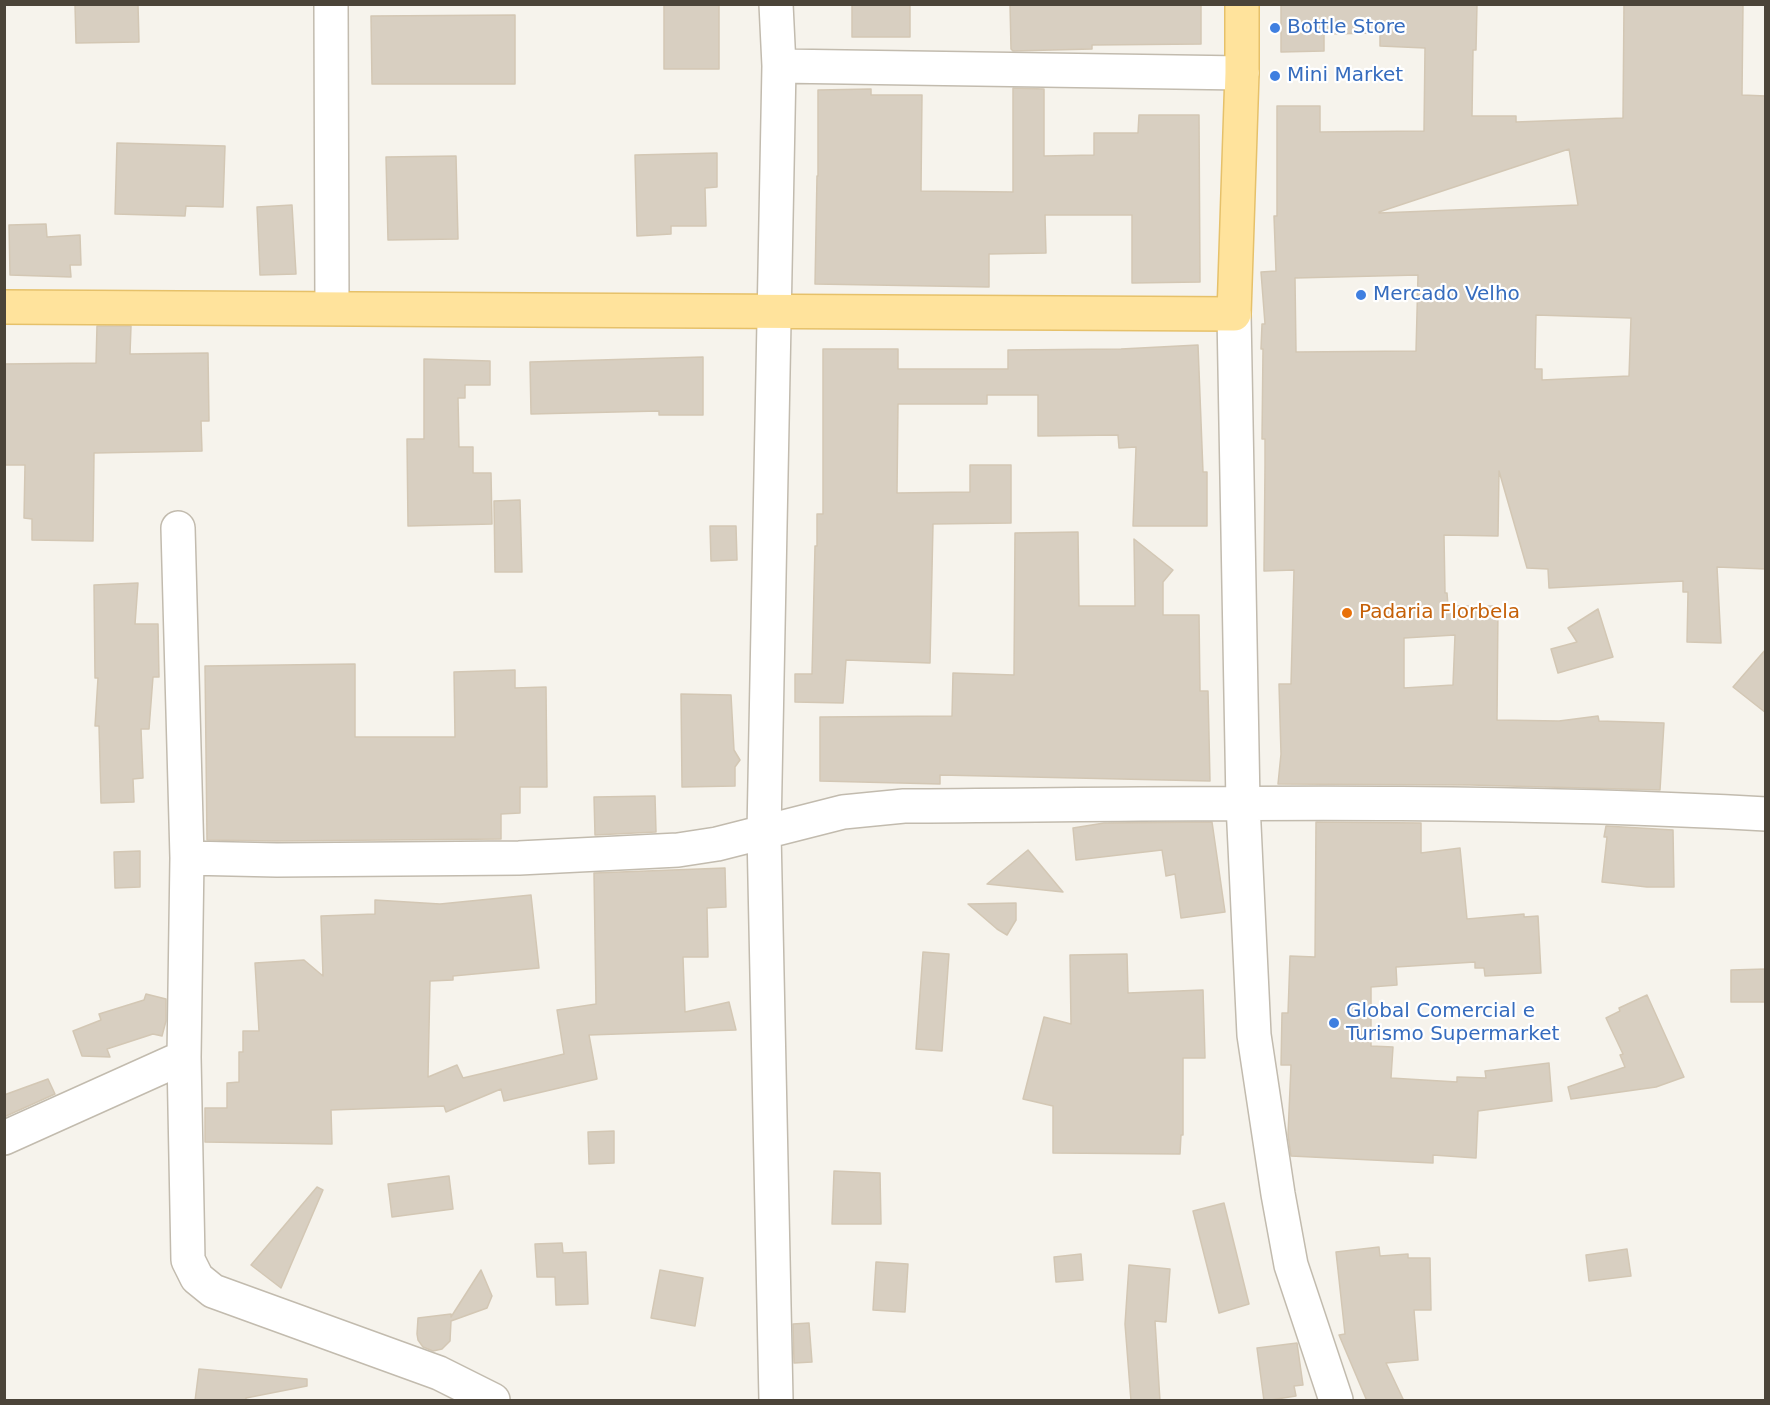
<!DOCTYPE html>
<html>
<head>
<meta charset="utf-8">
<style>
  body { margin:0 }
  #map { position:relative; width:1770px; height:1405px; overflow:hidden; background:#f6f3ec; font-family:"DejaVu Sans",sans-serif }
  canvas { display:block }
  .frame { position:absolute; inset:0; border:6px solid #4b4439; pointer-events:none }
</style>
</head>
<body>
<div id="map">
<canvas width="1770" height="1405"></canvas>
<div class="frame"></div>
</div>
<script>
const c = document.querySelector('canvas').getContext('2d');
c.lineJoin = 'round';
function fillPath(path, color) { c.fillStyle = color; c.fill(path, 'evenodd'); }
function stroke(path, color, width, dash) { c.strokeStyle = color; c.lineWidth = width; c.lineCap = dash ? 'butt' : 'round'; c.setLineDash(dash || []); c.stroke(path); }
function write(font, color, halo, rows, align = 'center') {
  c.font = font + ' "DejaVu Sans",sans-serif'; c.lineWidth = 4.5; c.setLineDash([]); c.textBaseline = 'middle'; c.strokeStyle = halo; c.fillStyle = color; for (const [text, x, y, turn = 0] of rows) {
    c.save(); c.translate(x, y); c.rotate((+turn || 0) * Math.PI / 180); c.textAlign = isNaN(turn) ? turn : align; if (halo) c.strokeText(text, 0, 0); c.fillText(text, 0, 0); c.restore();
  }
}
const building = new Path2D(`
  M138,4L139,42L76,43L75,5Z
  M664,4H719V69H664Z
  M852,4H910V37H852Z
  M1010,4H1201V44L1092,45V49L1013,51L1011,49Z
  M1281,4H1477L1476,50H1473L1472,116H1516V122L1623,118L1624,4H1743L1742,95L1766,96V569L1717,567L1721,643L1687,642L1688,592H1683V581L1549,588L1548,569L1527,568L1499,471L1498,536L1444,535L1445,593H1447L1448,606H1498L1497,720L1559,721L1598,716L1599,721L1664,723L1660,790L1470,785L1278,784L1281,754L1279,684H1291L1294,570L1264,571L1265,466V439H1262L1263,349H1261L1262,324H1265L1261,272L1276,271L1274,216H1277V106H1320V132L1424,131L1425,48L1380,46V33L1324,34V51L1281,52ZM1569,149L1578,205L1379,213V212ZM1418,275L1416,351L1296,352L1295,278ZM1536,315L1631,318L1629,376L1542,380V369H1535ZM1455,635L1453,685L1404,688V638Z
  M515,15V84H372L371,16Z
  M1013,88L1044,89V156L1094,155V133H1138L1139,115H1199L1200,282L1132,283V215H1045L1046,253L989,254V287L815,284L817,176H818V90L871,89V95H922L921,191L1013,192Z
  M117,143L225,146L223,207L186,206L185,216L115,214Z
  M717,153V187L705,188L706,226H671V234L637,236L635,155Z
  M456,156L458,239L388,240L386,157Z
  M292,205L296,274L260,275L257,207Z
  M46,224L47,237L80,235L81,265H70L71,277L10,275L9,225Z
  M97,326H131L130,354L208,353L209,421H201L202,451L94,453L93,541L32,540V519L24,518L25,465H4V364L96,363Z
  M1198,345L1203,472H1207V526H1133L1136,447L1119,448L1118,435L1038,436V395H987V404H898L897,493L970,492V465H1011V523L933,524L930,663L846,660L843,703L795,702V674H812L815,546H817V514H823V349H898V369H1008V350L1121,349Z
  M703,357V415H659V411L531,414L530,362Z
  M424,359L490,361V385H465V398H458L459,447H473V473H491L492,524L408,526L407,439H424Z
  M520,500L522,572H495L494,501Z
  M710,526H736L737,560L711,561Z
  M1078,532L1079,606H1135L1134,539L1173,570L1163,582V615H1199L1200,691H1208L1210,781L940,775V784L820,781V717L952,716L953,673L1014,675L1015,533Z
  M138,583L135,624H158L159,677H153L149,729H141L143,778L133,779L134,802L101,803L99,726H95L98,678H95L94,585Z
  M1598,609L1613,657L1558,673L1551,649L1577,642L1568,628Z
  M1766,649V713L1733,687Z
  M355,664V737H455L454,672L515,670V688L546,687L547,787H520V813L501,814V839L276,841L207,840L205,666Z
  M681,694L731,695L734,750L740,760L735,767V786L682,787Z
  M655,796L656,832L595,835L594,797Z
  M1212,822L1225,912L1181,918L1175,874L1166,876L1162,850L1076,860L1073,828L1104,823Z
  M1316,822L1421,823V853L1460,848L1467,919L1524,914V917L1538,916L1541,973L1485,976L1484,968H1475V962L1396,967L1397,985L1371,987V1046L1393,1047L1391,1078L1457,1082V1077L1486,1078L1485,1071L1549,1063L1552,1101L1478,1111L1476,1158L1433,1155V1163L1291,1156L1288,1135L1291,1065H1281L1282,1013H1288L1290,956L1315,957Z
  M1606,826L1673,830L1674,887H1647L1602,882L1607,837H1604Z
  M1028,850L1063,892L987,884Z
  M140,851V887L115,888L114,852Z
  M725,868L726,907L707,908L708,957H683L685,1012L729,1002L736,1030L589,1035L597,1079L504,1101L501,1089L446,1112L444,1106L331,1110L332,1144L205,1142V1108H227V1083L239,1082V1052H243V1031H259L255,963L304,960L323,976L321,916L375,914V900L440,904L531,895L539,968L453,976V980L430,981L428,1077L457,1065L463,1078L564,1054L557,1010L596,1004L594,873Z
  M1016,903V920L1007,935L997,929L968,904Z
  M923,952L949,954L942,1051L916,1049Z
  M1127,954L1128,993L1203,990L1205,1058H1183V1135H1181L1180,1154L1053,1153V1106L1023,1099L1044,1017L1071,1024L1070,955Z
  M1766,969V1002H1731V970Z
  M146,994L166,999V1021L162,1036L153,1034L107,1049L110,1057L82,1056L73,1031L101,1020L99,1014L144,1000Z
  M1647,995L1684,1077L1656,1087L1571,1099L1568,1087L1625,1067L1620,1055L1623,1054L1606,1018L1620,1011L1619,1008Z
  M48,1079L55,1094L4,1117V1095Z
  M614,1131V1163L589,1164L588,1132Z
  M834,1171L880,1173L881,1224H832Z
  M449,1176L453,1209L392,1217L388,1184Z
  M317,1187L323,1190L281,1288L251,1265Z
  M1224,1203L1249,1304L1219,1313L1193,1211Z
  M562,1243L563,1253L586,1252L588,1304L556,1305L555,1277H537L535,1244Z
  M1379,1247L1380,1256L1408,1254V1258H1430L1431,1310H1414L1418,1360L1386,1363L1404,1401H1367L1339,1335L1345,1334L1336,1252Z
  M1627,1249L1631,1276L1589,1281L1586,1255Z
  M1081,1254L1083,1280L1056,1282L1054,1257Z
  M876,1262L908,1264L905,1312L873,1310Z
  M1129,1265L1170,1269L1166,1322L1155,1321L1160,1401H1131L1125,1324Z
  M481,1270L492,1296L487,1308L451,1321L450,1341L442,1349L433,1351L423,1347L418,1340L417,1334L418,1318L451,1314V1317Z
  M660,1270L703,1278L695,1326L651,1318Z
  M809,1323L812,1362L794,1363L793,1324Z
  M1297,1343L1303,1385L1294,1386L1296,1396L1264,1401L1257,1348Z
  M199,1369L307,1379V1386L246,1398V1401H195Z`);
const minor = new Path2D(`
  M331,4L332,308
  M779,66L1242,73
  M1234,314L1243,804L1254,1035L1278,1194L1291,1265L1336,1400
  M187,858L277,860L519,858L678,850L717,844L843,812L904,806C1191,804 1479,798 1766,814
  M184,1057L188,1260L197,1278L213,1291L439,1373L493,1400
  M4,1138L184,1057L187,858L178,528
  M776,1400L764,832L779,66L776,4`);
const major = new Path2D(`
  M4,307C414,308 824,313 1234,314L1242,73V4`);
const markers = [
  [1275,28,6,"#3f7fe0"],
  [1275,76,6,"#3f7fe0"],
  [1361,295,6,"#3f7fe0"],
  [1347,613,6,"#e8710a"],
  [1334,1023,6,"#3f7fe0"]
];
const shopNames = [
  ["Bottle Store",1287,28],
  ["Mini Market",1287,76],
  ["Mercado Velho",1373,295],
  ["Global Comercial e",1346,1012],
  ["Turismo Supermarket",1346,1035]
];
const foodNames = [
  ["Padaria Florbela",1359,613]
];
fillPath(building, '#d8cfc1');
stroke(building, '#d3c7b4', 1.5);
stroke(minor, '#c2bbae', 36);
stroke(major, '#e6c16a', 36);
stroke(minor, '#fff', 33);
stroke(major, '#ffe39c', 33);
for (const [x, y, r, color] of markers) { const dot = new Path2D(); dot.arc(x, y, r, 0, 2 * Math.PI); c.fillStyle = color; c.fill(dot); stroke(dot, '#fff', 2); }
write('20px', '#366cbe', '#fff', shopNames, 'left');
write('20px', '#c56008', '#fff', foodNames, 'left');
</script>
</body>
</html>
